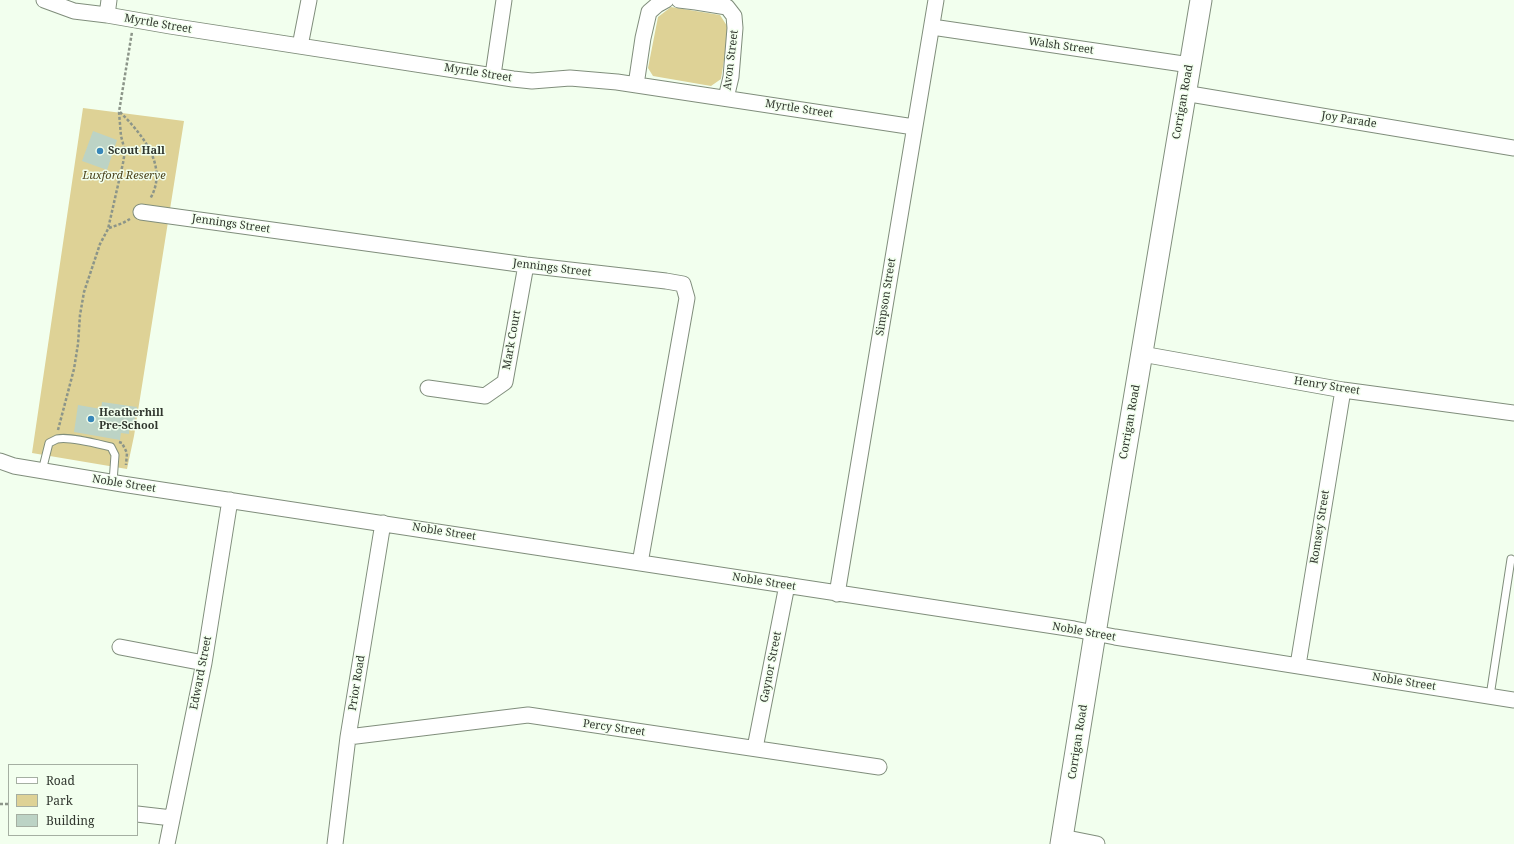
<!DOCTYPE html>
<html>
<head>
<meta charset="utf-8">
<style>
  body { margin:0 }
  #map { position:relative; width:1514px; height:844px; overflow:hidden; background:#f2ffee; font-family:"Noto Serif",serif }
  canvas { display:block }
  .legend { position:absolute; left:8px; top:764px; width:130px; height:72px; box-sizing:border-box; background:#f2ffee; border:1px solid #a5afa2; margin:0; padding:5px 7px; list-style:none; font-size:12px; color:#31372f }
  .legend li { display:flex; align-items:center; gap:8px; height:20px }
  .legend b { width:20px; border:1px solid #a5afa2 }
</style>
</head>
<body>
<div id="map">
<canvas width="1514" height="844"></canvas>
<ul class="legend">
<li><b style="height:5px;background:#fff"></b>Road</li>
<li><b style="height:11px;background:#ded296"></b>Park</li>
<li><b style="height:11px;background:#bcd3c5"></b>Building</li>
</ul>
</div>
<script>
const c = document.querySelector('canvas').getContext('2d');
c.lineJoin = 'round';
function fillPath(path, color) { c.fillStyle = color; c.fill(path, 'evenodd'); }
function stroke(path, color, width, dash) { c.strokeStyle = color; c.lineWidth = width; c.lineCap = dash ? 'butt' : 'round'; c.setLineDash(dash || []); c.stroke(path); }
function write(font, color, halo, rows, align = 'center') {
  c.font = font + ' "Noto Serif",serif'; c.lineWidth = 3; c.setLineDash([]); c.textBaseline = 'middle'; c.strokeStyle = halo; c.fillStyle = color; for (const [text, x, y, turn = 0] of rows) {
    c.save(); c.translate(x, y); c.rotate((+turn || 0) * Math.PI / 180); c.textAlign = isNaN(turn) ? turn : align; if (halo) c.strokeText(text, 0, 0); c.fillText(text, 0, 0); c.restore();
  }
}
const green = new Path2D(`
  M671,7L720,15L729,29L721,79L711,86L653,76L648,68L658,17Z
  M83,108L184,121L134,436L127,469L32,453Z`);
const building = new Path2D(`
  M93,131L117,140L107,170L82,161Z
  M102,402L137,407L133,429L129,428V434L121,433L120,440L74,432L78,405L101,409Z`);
const path = new Path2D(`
  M120,112C143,135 169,167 150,199
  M109,228L123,223L130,219
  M58,430L74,369L78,344L80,315L84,292L100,244L108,229L123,163L125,151L121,136L119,112L132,32
  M119,442L122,443L127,453L126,465
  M0,804H9`);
const lane = new Path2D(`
  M42,471L49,443C51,442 55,440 57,439C70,436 98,444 111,447L115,455L113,482
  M1490,696L1511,559`);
const street = new Path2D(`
  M44,0L74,11L107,15L170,26L513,79L532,81L570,78L617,82L914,127
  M679,0L696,2L697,0
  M696,2L727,7L734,16L735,28L731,77L726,98
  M107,15L109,0
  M932,27L1190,65
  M300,46L309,0
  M493,75L504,0
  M636,85L643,38L649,12L657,5L666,0
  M1184,93L1514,148
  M141,212L526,265L666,281L683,284L687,298L640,563
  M1142,354L1343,390L1514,413
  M428,388L485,396L505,382L526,265
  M0,461L14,466L122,484L1074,629L1115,637L1514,700
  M837,594L936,0
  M120,647L204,663
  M1298,665L1343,390
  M348,737L528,715L879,767
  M755,748L787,585
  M137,814L172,818
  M1062,837L1097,844
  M167,844L204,663L230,500
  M335,844L348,737L383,523`);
const secondary = new Path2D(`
  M1061,844L1098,615L1201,0`);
const markers = [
  [100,151,4,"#3887b9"],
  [91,419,4,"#3887b9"]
];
const streetNames = [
  ["Myrtle Street",158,24,10],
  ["Walsh Street",1061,46,8],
  ["Avon Street",731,60,-83],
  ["Myrtle Street",478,73,9],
  ["Corrigan Road",1183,102,-80],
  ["Myrtle Street",799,109,9],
  ["Joy Parade",1349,120,9],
  ["Jennings Street",231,224,8],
  ["Jennings Street",552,268,7],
  ["Simpson Street",886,297,-81],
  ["Mark Court",512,340,-80],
  ["Henry Street",1327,386,9],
  ["Corrigan Road",1130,422,-80],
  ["Noble Street",124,484,9],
  ["Romsey Street",1320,527,-81],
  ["Noble Street",444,532,9],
  ["Noble Street",764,582,9],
  ["Noble Street",1084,632,10],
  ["Gaynor Street",771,667,-79],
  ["Edward Street",201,673,-79],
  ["Noble Street",1404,682,9],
  ["Prior Road",357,683,-81],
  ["Percy Street",614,728,8],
  ["Corrigan Road",1078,742,-81]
];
const poiNames = [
  ["Scout Hall",108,151],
  ["Heatherhill",99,413],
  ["Pre-School",99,426]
];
const parkNames = [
  ["Luxford Reserve",124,176]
];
fillPath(green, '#ded296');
fillPath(building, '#bcd3c5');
stroke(lane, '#808e7c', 9);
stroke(street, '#808e7c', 17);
stroke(secondary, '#808e7c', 23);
stroke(path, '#8c9589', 2.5, [3, 2]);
stroke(lane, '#fff', 7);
stroke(street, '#fff', 15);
stroke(secondary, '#fff', 21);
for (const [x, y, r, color] of markers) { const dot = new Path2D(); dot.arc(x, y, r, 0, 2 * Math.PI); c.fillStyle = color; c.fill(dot); stroke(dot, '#f2ffee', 1.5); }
write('11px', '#31372f', '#f2ffee', streetNames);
write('bold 11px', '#31372f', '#f2ffee', poiNames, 'left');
write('italic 11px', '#4c441d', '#f2ffee', parkNames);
</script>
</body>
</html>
